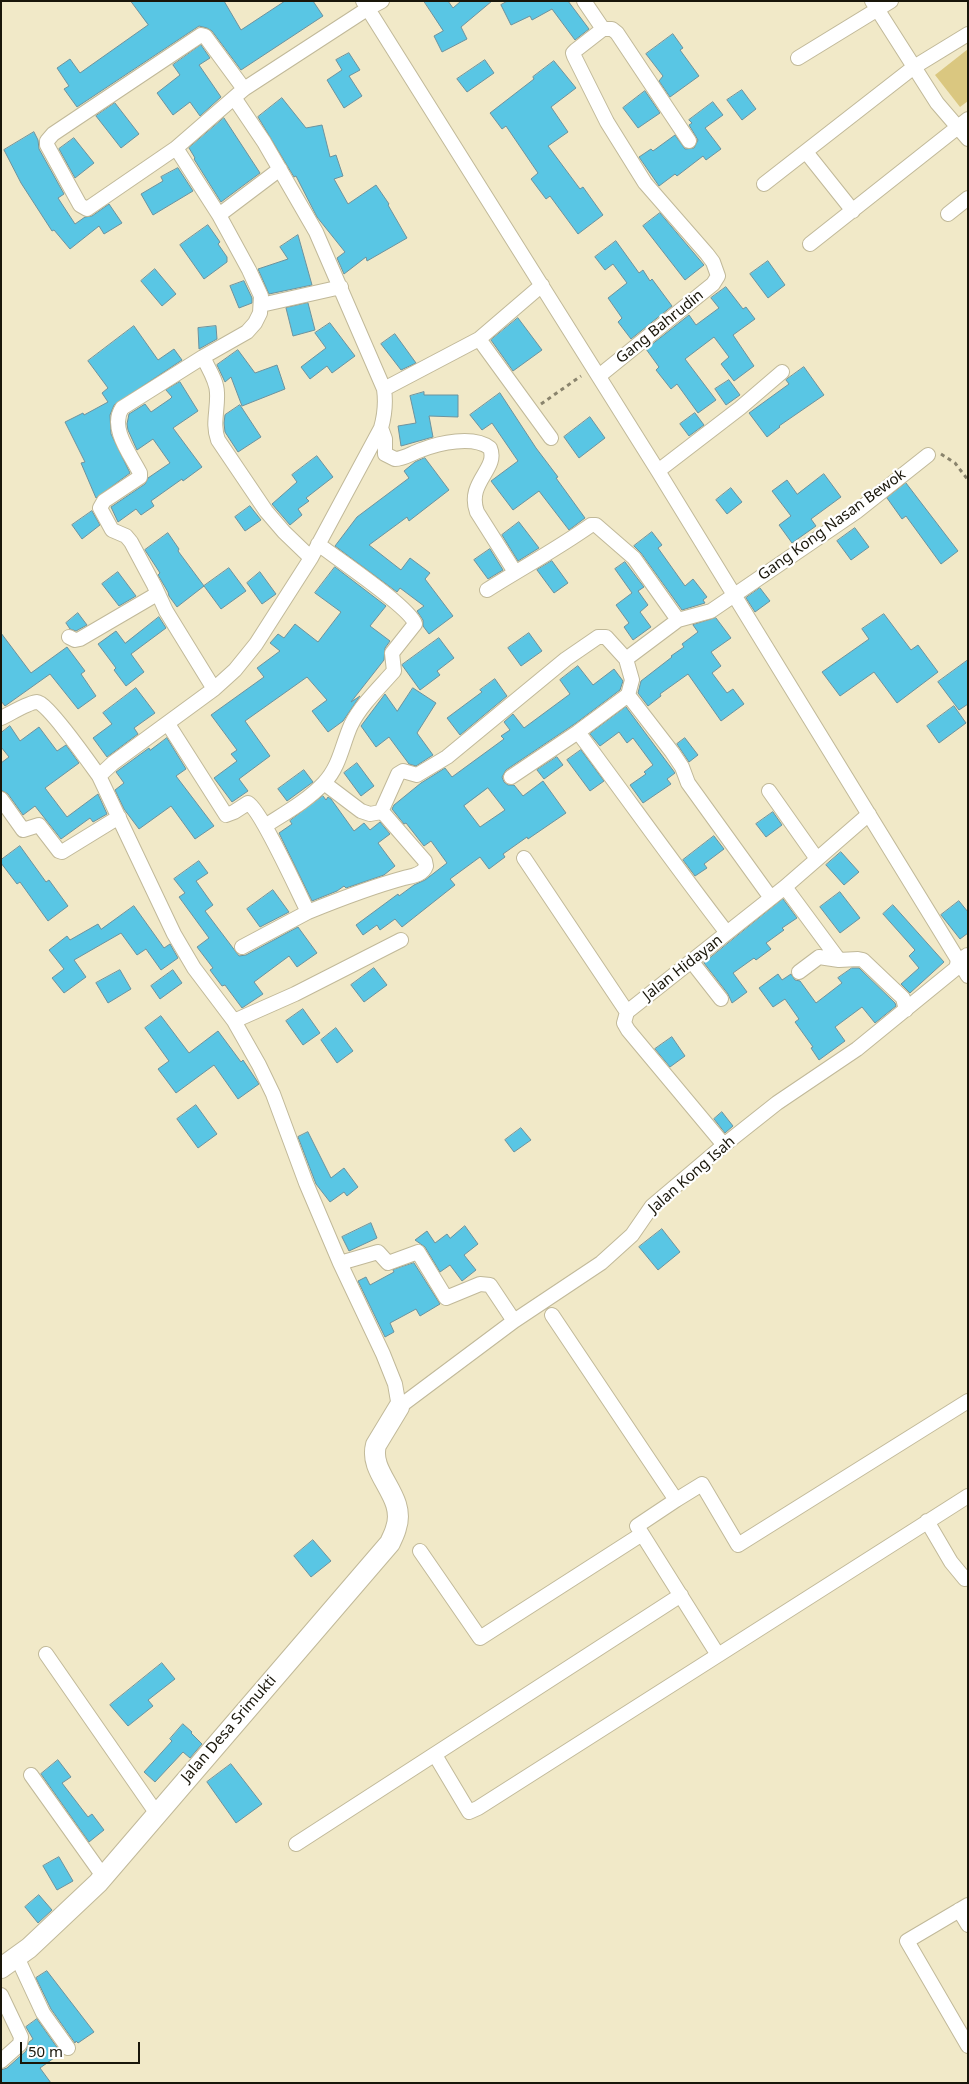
<!DOCTYPE html>
<html>
<head>
<meta charset="utf-8">
<style>
  body { margin:0 }
  #map { position:relative; width:969px; height:2084px; overflow:hidden; background:#f1e9c8; font-family:"Noto Sans",sans-serif }
  canvas { display:block }
  .frame { position:absolute; inset:0; border:2px solid #19160a; pointer-events:none }
  .scale { position:absolute; left:20px; top:2042px; width:120px; height:22px; box-sizing:border-box; border:2px solid #19160a; border-top:0; padding-left:6px; font-size:15px; line-height:18px; white-space:nowrap; color:#19160a; -webkit-text-stroke:4px #fff; paint-order:stroke }
</style>
</head>
<body>
<div id="map">
<canvas width="969" height="2084"></canvas>
<div class="frame"></div>
<div class="scale">50 m</div>
</div>
<script>
const c = document.querySelector('canvas').getContext('2d');
c.lineJoin = 'round';
function fillPath(path, color) { c.fillStyle = color; c.fill(path, 'evenodd'); }
function stroke(path, color, width, dash) { c.strokeStyle = color; c.lineWidth = width; c.lineCap = dash ? 'butt' : 'round'; c.setLineDash(dash || []); c.stroke(path); }
function write(font, color, halo, rows, align = 'center') {
  c.font = font + ' "Noto Sans",sans-serif'; c.lineWidth = 4.5; c.setLineDash([]); c.textBaseline = 'middle'; c.strokeStyle = halo; c.fillStyle = color; for (const [text, x, y, turn = 0] of rows) {
    c.save(); c.translate(x, y); c.rotate((+turn || 0) * Math.PI / 180); c.textAlign = isNaN(turn) ? turn : align; if (halo) c.strokeText(text, 0, 0); c.fillText(text, 0, 0); c.restore();
  }
}
const green = new Path2D(`
  M968,49V101L960,107L935,75Z`);
const building = new Path2D(`
  M131,1H224L241,30L285,1H313L323,16L241,70L212,31L207,28L199,26L77,107L64,89L69,86L57,68L70,59L80,73L148,25Z
  M424,1H448L453,8L461,1H492L461,27L467,39L442,52L434,36L443,31Z
  M508,1H568L589,29L575,40L552,9L532,20L530,16L511,25L501,5Z
  M673,34L683,48L680,50L699,76L670,97L659,81L663,76L646,54Z
  M201,45L210,58L199,65L221,97L200,116L190,102L173,115L157,93L180,75L173,65Z
  M349,53L360,70L349,76L362,96L344,108L327,80L342,70L336,60Z
  M485,60L494,73L467,92L457,79Z
  M554,61L576,88L551,107L568,132L548,146L580,189L583,187L603,215L578,234L550,196L546,199L531,179L538,173L506,126L502,129L490,113L534,79L533,77Z
  M742,90L756,109L742,120L727,100Z
  M645,91L660,113L638,128L623,108Z
  M282,98L306,128L322,125L330,157L336,155L343,176L334,179L348,204L376,185L389,204L388,205L407,238L367,261L366,257L344,274L337,258L345,252L317,217L296,176L294,177L258,117Z
  M713,102L723,115L705,128L721,149L706,160L703,156L677,176L675,174L659,186L639,157L651,149L653,151L675,135L685,149L694,148L698,140L689,125L692,123L689,120Z
  M115,103L139,134L121,148L96,116Z
  M224,118L260,173L221,202L194,159L195,158L189,148Z
  M34,132L38,140L39,149L64,194L58,198L75,224L85,217L92,216L109,204L122,223L104,234L99,226L70,249L54,230L52,231L21,183L4,150Z
  M74,138L94,163L75,178L59,149Z
  M178,168L193,191L153,215L141,194L163,181L161,177Z
  M660,213L704,265L685,280L643,226Z
  M208,225L220,242L218,244L227,257V262L204,279L180,245Z
  M298,235L312,285L269,294L258,269L288,259L280,247Z
  M616,241L639,273L643,270L650,281L652,279L672,306L631,339L618,322L622,318L608,298L627,283L613,264L605,270L595,257Z
  M768,261L785,285L768,298L750,274Z
  M155,269L176,294L162,306L141,281Z
  M244,281L252,298V303L239,308L230,286Z
  M726,287L743,309L746,307L755,319L733,335L754,366L734,381L721,364L729,357L714,337L685,359L716,400L698,413L677,384L671,389L656,370L659,367L646,349L689,315L696,325L719,308L711,298Z
  M308,303L315,330L293,336L286,308Z
  M518,318L542,350L513,371L491,340Z
  M330,323L355,356L332,373L327,366L310,379L301,367L326,348L315,333Z
  M134,326L158,360L174,349L182,360L114,405L110,415L111,434L130,473L96,498L81,463L85,462L65,422L83,413L84,415L108,402L102,393L108,388L88,361Z
  M216,326L217,339L199,349L198,328Z
  M395,334L416,363L401,370L381,344Z
  M238,350L255,373L277,365L285,389L242,406L231,377L225,382L217,365Z
  M804,367L824,395L779,426L780,427L767,437L749,413L789,384L786,380Z
  M729,380L740,395L726,405L715,389Z
  M180,382L198,411L173,428L202,467L183,481L182,479L151,501L154,506L141,515L136,509L118,522L111,507L145,484L148,478L170,463L153,439L137,450L128,430L127,424L129,414L145,404L151,412L170,399L172,397L166,390Z
  M424,392V395H458V417L429,416L433,437L401,446L398,426L416,423L410,396Z
  M500,393L536,448L558,477L556,478L585,518L569,530L539,491L513,510L491,481L518,461L492,423L482,430L470,415Z
  M240,405L261,437L238,452L225,432L224,423L225,415Z
  M695,413L704,425L689,436L680,424Z
  M590,417L605,438L579,458L564,437Z
  M317,456L333,477L306,498L309,501L298,509L302,515L290,525L272,504L297,482L292,475Z
  M425,458L449,490L409,521L407,517L369,545L401,570L410,558L430,573L425,579L453,616L429,634L423,626V620L417,611L424,606L400,588L397,592L335,546L357,517L409,478L404,471L415,462Z
  M824,474L841,497L811,519L816,526L792,543L779,525L791,516L772,491L787,480L797,494Z
  M906,483L958,551L941,564L906,516L902,519L887,498Z
  M731,488L742,502L727,514L716,500Z
  M250,506L261,520L245,531L235,517Z
  M92,511L100,525L82,539L72,525Z
  M519,522L539,548L518,561L502,535Z
  M855,528L869,547L851,560L837,541Z
  M652,532L662,545L658,548L685,586L693,579L707,597L703,600L705,603L682,610L641,553L634,546Z
  M168,533L179,549L178,551L204,586L177,607L169,596L168,592L158,575L160,573L145,550Z
  M490,549L503,570L488,579L474,560Z
  M552,561L568,583L554,593L537,570Z
  M625,562L644,587L638,591L648,605L640,612L651,627L633,640L624,627L629,623L616,605L632,593L615,569Z
  M335,567L386,606L370,626L390,641L385,648L384,660L351,702L360,696L343,721L328,732L312,711L327,700L307,677L245,721L270,756L239,779L248,791L232,802L214,778L237,761L231,754L237,750L211,715L264,677L257,668L280,651L270,643L278,634L284,638L295,624L318,642L341,612L315,593Z
  M229,568L246,591L221,609L204,586Z
  M118,572L136,596L119,606L102,584Z
  M260,572L276,594L262,604L247,583Z
  M760,588L770,601L755,612L746,598Z
  M78,613L87,625L76,631L70,629L66,623Z
  M884,614L911,650L918,645L938,672L897,703L874,672L840,696L822,672L869,639L862,629Z
  M159,617L166,628L131,654L144,672L126,686L114,670L116,668L98,644L116,631L125,643Z
  M716,618L731,638L711,652L721,666L712,673L727,693L733,689L744,704L721,721L688,674L660,694L661,696L648,706L638,693L641,681L672,657L671,656L684,647L682,644L698,632L693,625Z
  M1,633L31,673L67,647L85,671L81,674L96,696L78,709L50,674L5,706L1,701Z
  M529,633L542,651L521,666L508,648Z
  M439,638L454,658L437,671L440,675L420,690L402,665Z
  M968,660V704L959,710L938,682Z
  M578,666L593,685L614,669L623,681L620,690L576,723L506,770L502,777L504,782L508,785H514L523,796L543,781L566,813L528,839L527,837L503,854L505,857L489,869L480,857L450,879L455,885L402,927L395,919L380,930L377,925L363,935L356,925L398,894L399,896L414,885L425,880L447,863L431,841L424,846L406,823L404,824L392,809L394,805L421,783L445,768L452,777L504,739L501,736L510,730L504,722L513,714L524,728L570,694L560,680ZM488,788L505,810L480,827L464,806Z
  M495,679L507,696L460,735L447,718L482,692L480,690Z
  M136,688L155,713L134,728L138,734L107,757L93,738L112,724L103,713Z
  M413,688L436,703L417,733L433,755L416,766L409,764L389,737L376,747L361,726L385,694L397,711Z
  M954,706L966,723L939,743L927,726Z
  M626,707L675,773L667,779L671,784L643,803L630,785L646,774L644,772L653,765L633,738L627,743L619,732L600,746L590,734Z
  M10,726L20,741L39,727L57,751L66,745L79,763L45,788L67,817L98,794L107,814L93,822L90,818L61,839L35,806L23,815L8,794L1,790V763L9,757L1,747V733Z
  M167,738L186,769L176,776L214,826L195,839L171,806L139,829L124,809L115,790L124,783L116,772L149,748L150,750Z
  M685,738L698,755L689,762L677,744Z
  M581,750L604,781L590,791L567,760Z
  M557,757L563,765L544,779L537,770Z
  M357,763L374,786L361,796L344,773Z
  M304,770L313,782L287,801L278,789Z
  M323,796L326,800L328,797L331,799L354,831L364,823L370,830L380,822L390,834L378,843L395,866L384,875L346,888L344,886L337,891L312,901L279,833L292,824L290,821Z
  M773,812L782,825L766,837L756,824Z
  M714,836L724,849L704,864L707,868L695,876L683,860Z
  M20,846L46,882L49,880L68,906L48,921L20,882L17,884L1,863V860Z
  M841,852L859,872L844,885L826,865Z
  M199,861L208,873L196,881L213,905L205,911L239,956L246,955L298,927L317,953L297,967L289,956L254,982L263,994L242,1008L225,985L222,986L210,970L213,968L197,947L209,938L179,897L185,893L174,879Z
  M273,890L289,912L260,927L247,909Z
  M840,892L860,918L840,933L820,907Z
  M783,899L797,918L782,928L784,930L766,943L771,949L756,960L754,958L733,973L747,992L732,1003L728,994L704,963Z
  M959,901L968,912V933L960,939L941,915Z
  M893,905L944,962L910,993L901,984L919,968L909,956L915,950L883,914Z
  M134,906L164,948L170,944L178,958L161,970L146,949L137,955L121,933L74,960L86,977L64,993L52,978L64,969L49,950L67,936L70,940L98,924L101,929Z
  M374,968L387,985L364,1002L351,985Z
  M852,968H859L895,1003L896,1006L875,1023L862,1007L835,1027L845,1041L819,1060L811,1048L813,1047L795,1022L799,1019L785,999L773,1007L759,988L778,974L782,980L791,974L795,980L800,981L816,1003L842,983L838,978Z
  M120,970L131,989L108,1003L96,983Z
  M173,970L182,983L160,999L151,986Z
  M303,1009L320,1033L303,1045L286,1021Z
  M161,1016L189,1053L218,1031L241,1062L243,1060L259,1084L238,1099L214,1065L176,1093L158,1069L169,1061L145,1028Z
  M336,1028L353,1051L337,1063L321,1040Z
  M672,1037L685,1056L670,1067L655,1049Z
  M196,1105L217,1134L198,1148L177,1119Z
  M722,1112L733,1126L725,1133L714,1119Z
  M521,1128L531,1140L514,1152L505,1140Z
  M308,1132L331,1178L344,1168L358,1187L347,1196L344,1192L330,1202L316,1184L298,1137Z
  M371,1223L377,1238L349,1251L342,1237Z
  M465,1226L478,1244L464,1255L476,1270L462,1281L450,1265L440,1272L425,1247L415,1240L427,1231L435,1243L447,1234L450,1238Z
  M662,1229L680,1252L658,1270L639,1247Z
  M414,1263L440,1304L420,1316L416,1309L390,1323L394,1332L385,1337L358,1281L366,1277L370,1285L394,1272L393,1270Z
  M313,1540L331,1561L311,1577L294,1556Z
  M162,1663L175,1679L148,1700L153,1706L128,1726L110,1705Z
  M183,1724L192,1732L191,1733L202,1744L190,1758L183,1752L155,1782L144,1772L172,1741L170,1739Z
  M58,1760L71,1777L62,1783L88,1817L92,1814L104,1830L89,1842L41,1774Z
  M231,1764L262,1804L236,1823L207,1782Z
  M59,1857L73,1881L57,1890L43,1866Z
  M39,1895L52,1910L38,1923L25,1907Z
  M47,1971L94,2032L78,2043L76,2041L75,2043L51,2009L36,1978Z
  M37,2019L61,2053L40,2068L51,2083H1V2070L7,2068L26,2051L29,2042L33,2039L26,2027Z`);
const path = new Path2D(`
  M541,404L581,376
  M941,454L955,463L968,480`);
const street = new Path2D(`
  M363,1L658,471L968,976
  M584,1L603,29H612L617,33L689,141
  M872,1L937,103L968,139
  M798,58L891,1
  M244,89L205,36L201,35L53,134L47,141V145L80,205L87,209L176,148L244,89L367,9L382,1
  M235,99L264,142L316,232L384,389C386,403 385,414 381,428L311,558L256,644L235,670L214,689L113,763L99,776L174,934L194,968L234,1021L259,1065L273,1094L306,1183L340,1263L383,1354L395,1384L399,1407L514,1321L601,1263L632,1235L652,1206L724,1145L777,1103L857,1049L960,965
  M176,148L219,215L249,270L261,296L260,313L255,323L247,332L203,357L122,408C109,428 131,455 140,473V477L104,501L100,508L112,530L126,536L131,542L154,585L166,611L214,689
  M806,152L853,211
  M764,184L914,67L968,34
  M948,214L968,198
  M219,215L280,169
  M810,244L968,119
  M261,305L341,287
  M479,339L551,438
  M203,357C208,368 217,381 217,393C218,410 212,424 218,440L266,511L284,532L311,558
  M599,376L713,284L718,276L713,262L707,254L645,183L607,122L574,56L573,53L576,50L603,29
  M384,389L479,339L542,285
  M381,428L385,439V454L395,459C404,459 412,453 421,450C439,443 473,435 490,448C499,469 466,482 477,512L515,572
  M658,471L740,408L782,372
  M487,590C522,568 557,549 591,525H596L634,558L678,620
  M69,637L75,640L80,639L157,594
  M628,695L672,752L682,767L688,783L771,898
  M1,718C10,714 29,702 37,702C47,702 91,765 99,776
  M168,724L226,815L234,812L248,803C261,810 299,894 308,912L242,947
  M578,732C628,799 676,867 727,933
  M511,777L578,732L628,695L632,680L626,659
  M769,791L817,859
  M1,799L23,830L39,825L59,851L62,852L119,817
  M381,812L398,774L403,771L417,775L447,757L566,659L598,637H606L626,659L678,620L711,611L856,512L928,455
  M265,826C285,813 307,801 324,783C340,766 342,745 351,725C361,705 379,688 394,671L392,653L415,624C411,608 335,557 318,544
  M524,858L627,1012
  M785,887L839,960L819,957L799,972
  M308,912C340,899 371,887 404,878C412,876 423,875 426,866L425,861L385,815L381,812L370,814L361,811L324,783
  M839,960L858,959L863,960L903,998L906,1010
  M692,962L721,999
  M234,1021L295,994L401,940
  M724,1145L628,1030L624,1023L627,1012L785,887L869,814
  M340,1263L378,1252L388,1263L418,1252L446,1298L480,1284L490,1285L514,1321
  M552,1315L676,1500L637,1526L718,1655
  M676,1500L702,1484L738,1545L968,1401
  M927,1521L951,1562L965,1579L968,1577
  M420,1551L480,1638L642,1534
  M46,1654L157,1814
  M435,1755L469,1812L478,1808L968,1496
  M31,1775L103,1876
  M296,1844L681,1595
  M968,1905L907,1941L968,2046
  M959,1910L968,1925
  M17,1957L43,2013L68,2048
  M1,1995L21,2037L20,2044L1,2061`);
const secondary = new Path2D(`
  M960,965L968,958
  M1,1968L29,1948L98,1883L390,1543C392,1538 395,1533 396,1528C407,1496 368,1474 376,1445L399,1407`);
const streetNames = [
  ["Gang Bahrudin",660,327,-39],
  ["Gang Kong Nasan Bewok",832,525,-36],
  ["Jalan Hidayan",683,968,-38],
  ["Jalan Kong Isah",692,1175,-41],
  ["Jalan Desa Srimukti",229,1729,-49]
];
fillPath(green, '#dac780');
fillPath(building, '#59c6e4');
stroke(building, '#6d929d', 1);
stroke(street, '#c1b999', 16);
stroke(secondary, '#c1b999', 22);
stroke(path, '#8a846d', 3, [4, 4]);
stroke(street, '#fff', 14);
stroke(secondary, '#fff', 20);
write('15px', '#19160a', '#fff', streetNames);
</script>
</body>
</html>
